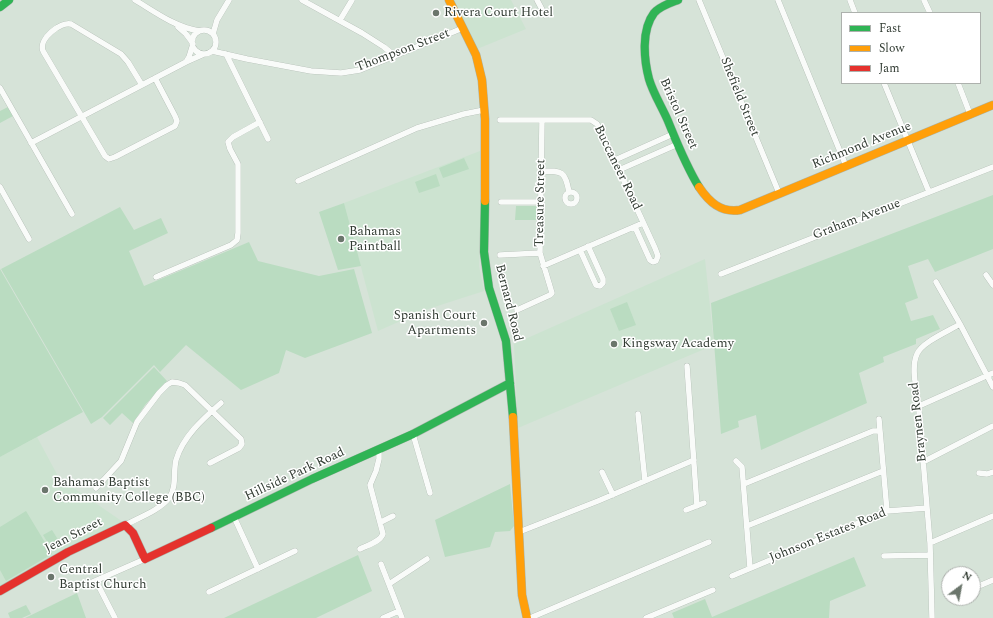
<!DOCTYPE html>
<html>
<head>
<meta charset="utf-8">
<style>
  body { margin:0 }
  #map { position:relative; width:993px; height:618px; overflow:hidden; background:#d6e3d8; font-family:Spectral,serif }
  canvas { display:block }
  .legend { position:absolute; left:841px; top:12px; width:140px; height:72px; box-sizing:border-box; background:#fff; border:1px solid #adb1ad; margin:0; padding:5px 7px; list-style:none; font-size:12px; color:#313b32 }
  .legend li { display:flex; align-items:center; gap:8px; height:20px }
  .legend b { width:20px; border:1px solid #adb1ad }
  .north { position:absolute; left:941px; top:566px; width:40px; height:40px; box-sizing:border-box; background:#fff; border:1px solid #adb1ad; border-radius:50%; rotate:32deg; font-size:11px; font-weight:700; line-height:16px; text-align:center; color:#313b32 }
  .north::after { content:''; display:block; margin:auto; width:14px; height:18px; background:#6b766c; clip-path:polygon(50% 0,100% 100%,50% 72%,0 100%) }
</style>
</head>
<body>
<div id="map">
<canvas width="993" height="618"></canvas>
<ul class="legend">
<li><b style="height:5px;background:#30b455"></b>Fast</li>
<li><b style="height:5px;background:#ff9f0a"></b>Slow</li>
<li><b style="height:5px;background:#e5322d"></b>Jam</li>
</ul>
<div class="north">N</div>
</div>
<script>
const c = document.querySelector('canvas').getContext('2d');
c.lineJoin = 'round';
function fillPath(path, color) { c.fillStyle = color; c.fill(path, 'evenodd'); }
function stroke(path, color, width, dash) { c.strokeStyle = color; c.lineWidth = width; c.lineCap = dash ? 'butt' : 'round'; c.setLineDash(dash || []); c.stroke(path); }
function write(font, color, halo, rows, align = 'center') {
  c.font = font + ' Spectral,serif'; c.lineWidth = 3; c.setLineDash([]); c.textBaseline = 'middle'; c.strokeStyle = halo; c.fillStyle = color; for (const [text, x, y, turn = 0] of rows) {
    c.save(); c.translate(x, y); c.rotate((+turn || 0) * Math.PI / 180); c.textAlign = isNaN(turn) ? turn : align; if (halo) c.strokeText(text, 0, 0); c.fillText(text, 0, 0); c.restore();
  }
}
const built = new Path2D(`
  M453,0H511L526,29L477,49Z
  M480,151L481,220L479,266L484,291L425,310L378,331L344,203Z
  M705,259L714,345L518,428L514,344Z
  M37,437L59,478L123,522L0,588V457Z`);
const green = new Path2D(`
  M8,107L13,116L0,123V111Z
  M464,158L469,169L443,178L439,168Z
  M436,174L440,186L419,193L415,182Z
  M993,195V249L935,272L928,259L908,266L918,298L905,303L911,321L933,315L940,329L916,339V344L883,357L884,362L859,373L867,403L761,450L756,415L738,421L739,427L721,434L711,303Z
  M344,203L361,266L338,270L319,212Z
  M516,206H537V220H515Z
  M120,207L134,230L161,218L168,233L129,251L144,286L249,242L258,261L319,276L354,269L372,333L305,358L286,350L279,373L241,390L186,345L160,372L154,365L102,417L91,424L1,269Z
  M0,269L83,412L0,457Z
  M627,302L636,325L619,331L610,309Z
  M154,367L167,381L145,405L133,423L122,413L110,425L103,418Z
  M510,484L514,526L510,531L495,532L490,547L445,557L435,520Z
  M26,511L52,554L6,581L0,570V527Z
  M52,530L62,546L53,551L43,535Z
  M358,555L372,591L316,618H224Z
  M854,557L866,586L830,601L829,618H674L672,613L705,599L712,617Z
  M77,593L86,618H25Z
  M26,605L31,614L22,618H10L8,613Z`);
const street = new Path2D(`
  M135,0C155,12 175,27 199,31
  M302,0L362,33L384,47L395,56
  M537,0L545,15
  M699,0L779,193
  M778,0L846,166
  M850,0L855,13
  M924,0L930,13
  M340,20L352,0
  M178,27L186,34L192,42
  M192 42a12 12 0 1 1 24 0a12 12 0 1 1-24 0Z
  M213,34L217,20L229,0
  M212,51L247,59L311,71L341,73L360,70L463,28
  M226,54L268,139
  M186,62L189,57L193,44
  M884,83L929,192
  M958,83L970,114
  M142,85L128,62L121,54L71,24C61,21 38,39 43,51L105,156L109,159L115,157L175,126L177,121L175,116L155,78
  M0,88L72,214
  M500,120H591L597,124L601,131L655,248L658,256L656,261L653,262L650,260L635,227
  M31,143L186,62L204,54
  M615,160L673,134
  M619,170L678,144
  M541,171C563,171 565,171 569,192
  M298,181L417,128L464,114L484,110
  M0,187L29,239
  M565 198a6 6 0 1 1 12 0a6 6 0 1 1-12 0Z
  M501,202H541
  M580,250L596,285L600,286L603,283V279L588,246
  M500,255L540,253
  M543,266L643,223
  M721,274L993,167
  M986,275L993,285
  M156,277L231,245L237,240L238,233V164L230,149L228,142L233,137L260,122
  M936,282L960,324L993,387
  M517,310L550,295L552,293L540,253L542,120
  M687,366L697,506
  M919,406L993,373
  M638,414L645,481
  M879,419L887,511
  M413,434L430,493
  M736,461L742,467L750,568
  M923,462L993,426
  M602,472L613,495
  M979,473L987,474L993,472
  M744,484L873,431H879
  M96,488L121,461L137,422L159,393L167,385L172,382L179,383L185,385L241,439L242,444L239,448L210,463
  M686,510L704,503
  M234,517L258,569
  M381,522L393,516
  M125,525C138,518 160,510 169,498C177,487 173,472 176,460C183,436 204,418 221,403
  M747,526L883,471
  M519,532L598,501L694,460
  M930,543C926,499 923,455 919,411C918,395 910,369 917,354C922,342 949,331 960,324
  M360,549C368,545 380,542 383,534L370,485L376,471L379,459V450
  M884,556L930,555
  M381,564L402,618
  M732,576L887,511L927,508
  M96,581L115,618
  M88,584L145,559
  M389,584L427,559
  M979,586L993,580
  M209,592L295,551
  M383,618L399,611
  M530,618L709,542
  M646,618L713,590
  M932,618L930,543L993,516`);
const fast = new Path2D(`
  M678,0C670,3 660,6 654,13C641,30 644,60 649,79C653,93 662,107 668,121C677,143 686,166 699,187
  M0,7L9,0
  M485,201L484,252L489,288L506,341L513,417
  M211,528L312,479L413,434L510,383`);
const slow = new Path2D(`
  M449,0L476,55L482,80L485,119V201
  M699,187C709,202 721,213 740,210L993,105
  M513,417L522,595L527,618`);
const jam = new Path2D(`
  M0,591L68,552L125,525L133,533L145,559L211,528`);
const markers = [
  [436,13,4,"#6b766c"],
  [341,239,4,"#6b766c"],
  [484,323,4,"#6b766c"],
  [614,344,4,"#6b766c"],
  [45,490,4,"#6b766c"],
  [51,577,4,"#6b766c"]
];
const poiNames = [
  ["Rivera Court Hotel",444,13],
  ["Bahamas",349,232],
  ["Paintball",349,247],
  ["Spanish Court",476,316,"right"],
  ["Apartments",476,331,"right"],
  ["Kingsway Academy",622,344],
  ["Bahamas Baptist",53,483],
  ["Community College (BBC)",53,498],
  ["Central",59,570],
  ["Baptist Church",59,585]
];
const streetNames = [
  ["Thompson Street",403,51,-21],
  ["Shefield Street",739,97,68],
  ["Bristol Street",678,114,66],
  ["Richmond Avenue",862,146,-22],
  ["Buccaneer Road",617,168,64],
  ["Treasure Street",541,203,-89],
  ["Graham Avenue",857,220,-21],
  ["Bernard Road",508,303,76],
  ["Braynen Road",919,422,-96],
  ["Hillside Park Road",295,475,-25],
  ["Jean Street",74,536,-27],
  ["Johnson Estates Road",828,536,-22]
];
fillPath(built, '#cce3d0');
fillPath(green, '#badcc1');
stroke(street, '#a9b4ab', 6);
stroke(fast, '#a9b4ab', 9);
stroke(slow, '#a9b4ab', 9);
stroke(jam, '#a9b4ab', 9);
stroke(street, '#f9fbf9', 5.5);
stroke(fast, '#30b455', 8);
stroke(slow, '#ff9f0a', 8);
stroke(jam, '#e5322d', 8);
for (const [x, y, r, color] of markers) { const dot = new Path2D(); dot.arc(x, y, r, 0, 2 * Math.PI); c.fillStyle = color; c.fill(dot); stroke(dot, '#fff', 1.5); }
write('13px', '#313b32', '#fff', poiNames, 'left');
write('13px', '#313b32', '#fff', streetNames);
</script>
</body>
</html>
